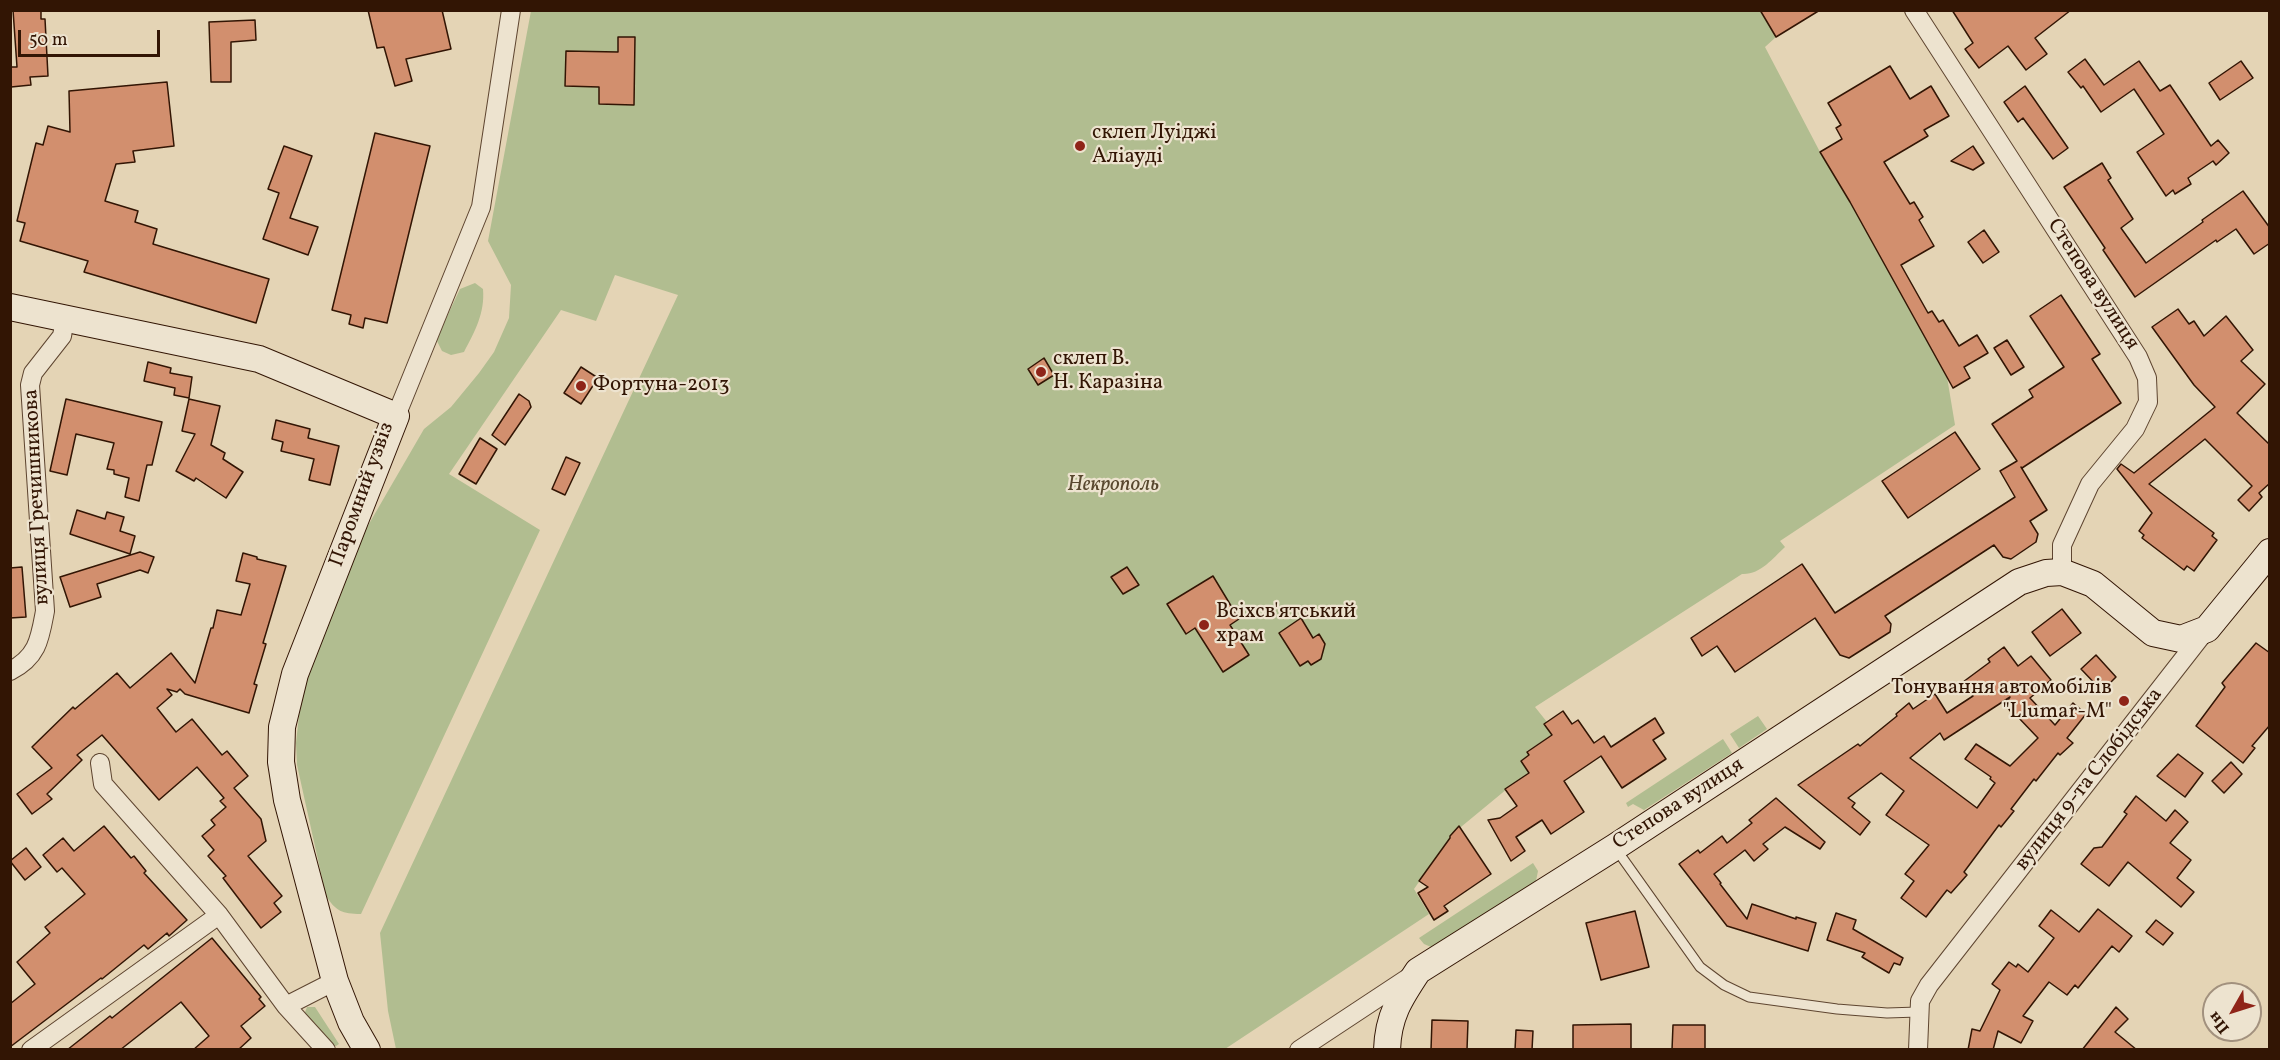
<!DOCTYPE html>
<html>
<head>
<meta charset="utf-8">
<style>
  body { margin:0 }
  #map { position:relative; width:2280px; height:1060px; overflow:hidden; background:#e4d4b5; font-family:Vollkorn,serif }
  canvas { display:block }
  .frame { position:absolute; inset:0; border:12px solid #321504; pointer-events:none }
  .north { position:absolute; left:2202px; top:982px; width:60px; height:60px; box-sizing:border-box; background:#ede3cf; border:2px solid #a2917e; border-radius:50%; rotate:231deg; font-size:16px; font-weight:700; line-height:24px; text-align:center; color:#321504 }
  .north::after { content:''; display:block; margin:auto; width:21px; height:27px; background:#8f2418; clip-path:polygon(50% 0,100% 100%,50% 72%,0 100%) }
  .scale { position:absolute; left:18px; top:30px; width:142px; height:27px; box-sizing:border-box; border:3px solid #321504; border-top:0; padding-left:8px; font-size:18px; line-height:21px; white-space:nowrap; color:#321504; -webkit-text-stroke:4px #ede3cf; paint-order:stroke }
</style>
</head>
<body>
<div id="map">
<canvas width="2280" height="1060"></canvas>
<div class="frame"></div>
<div class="north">Пн</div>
<div class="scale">50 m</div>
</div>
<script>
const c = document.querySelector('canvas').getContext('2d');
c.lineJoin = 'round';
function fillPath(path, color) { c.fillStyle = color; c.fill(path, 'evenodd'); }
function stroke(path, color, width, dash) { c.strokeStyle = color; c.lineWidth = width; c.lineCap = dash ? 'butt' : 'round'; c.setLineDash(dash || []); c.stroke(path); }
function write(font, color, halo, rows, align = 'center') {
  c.font = font + ' Vollkorn,serif'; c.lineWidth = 4.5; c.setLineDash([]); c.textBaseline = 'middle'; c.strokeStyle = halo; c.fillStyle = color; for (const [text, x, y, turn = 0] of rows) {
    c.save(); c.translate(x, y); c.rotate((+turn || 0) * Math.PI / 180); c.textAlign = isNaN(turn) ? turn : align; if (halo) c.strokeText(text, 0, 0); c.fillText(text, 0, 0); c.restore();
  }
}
const green = new Path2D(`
  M531,11H1760L1776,37L1765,47L1820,152L1850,202L1947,377L1955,425L1780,541L1785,547C1772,559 1760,575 1742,574L1535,707L1547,722L1545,724L1552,735L1527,751L1529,755L1521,761L1540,789L1513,784L1450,836V838L1414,889L1429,914L1225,1049H396L388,1011L380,933L678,295L615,275L596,321L561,310L449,474L540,530L361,914C342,914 336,911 326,896L297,765L296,743L299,715L312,658L366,529L424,429L451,407L479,373L494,352L509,318L511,285L488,241Z
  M475,283L483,289C485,313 475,331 464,352L451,355L442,351L437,341L441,329L460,289Z
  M1758,716L1767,729L1739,748L1730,734Z
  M1723,739L1732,753L1644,810L1633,804L1628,807L1626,803Z
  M1533,863L1538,871L1536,881L1437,946L1431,947L1424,944L1419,938Z
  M307,1007H315L339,1044L336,1046L327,1045L304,1015Z`);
const building = new Path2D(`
  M13,10H41V19H45L48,76L30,77L31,85L11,87L10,67H17Z
  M368,10H442L451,49L406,59L412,81L395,86L384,47L377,48Z
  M1760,10H1820L1776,37Z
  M1952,10H2071L2035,38L2047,54L2026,70L2008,46L1979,68L1965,49L1973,43Z
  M255,20L256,40L231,42V82H211L209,22Z
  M618,37H635L634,105L599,104V87L565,86L566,51L618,52Z
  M2085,59L2104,85L2139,61L2160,91L2170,85L2211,146L2218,140L2229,153L2216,165L2213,161L2188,178L2191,184L2175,194L2173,190L2166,196L2137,152L2164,134L2134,89L2101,112L2083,86L2081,88L2068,72Z
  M2241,61L2253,78L2220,100L2209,83Z
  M1890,66L1910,99L1931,86L1949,116L1924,130L1928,136L1884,162L1910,204L1914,202L1923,217L1919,220L1934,246L1901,265L1928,313L1932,311L1939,322L1943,320L1959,346L1977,335L1988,353L1964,367L1970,378L1953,388L1850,202L1820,152L1842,139L1836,128L1841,125L1828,103Z
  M167,82L174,146L133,151L135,162L116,164L105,201L138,211L135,222L157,229L153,244L269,279L256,323L84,272L88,261L20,241L25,223L17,221L36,143L43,145L48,126L70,132L69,91Z
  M2025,86L2068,148L2053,159L2023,118L2018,122L2004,102Z
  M375,133L430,146L387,323L365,318L363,328L349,324L351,315L332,310Z
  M284,146L312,156L290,218L318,227L308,255L263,239L279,193L268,189Z
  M1973,146L1984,163L1973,170L1951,161Z
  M2102,163L2111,178L2108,180L2133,219L2121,228L2146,263L2203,222L2202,220L2243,191L2270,228V243L2254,254L2236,229L2217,242L2216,240L2135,297L2103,250L2105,248L2064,187Z
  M1984,230L1999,252L1983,263L1968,242Z
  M2061,295L2100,354L2092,359L2121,403L2022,468L2021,467L2047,510L2030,521L2038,534L2036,542L2011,559L2003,557L1994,545L1885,616L1891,624L1890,632L1849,658L1840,655L1815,618L1735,672L1717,646L1702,656L1691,638L1802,564L1835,613L2015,497L2000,471L2017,461L1992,424L2033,397L2029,390L2064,367L2030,316Z
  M2178,309L2189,324L2194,321L2204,336L2226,316L2253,350L2241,361L2265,384L2237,413L2270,445V483L2259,493L2262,497L2249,511L2238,500L2252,486L2205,439L2149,484L2214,533L2212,536L2217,540L2194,571L2187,566L2184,570L2142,538L2144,535L2139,531L2152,513L2117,469L2121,464L2134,473L2215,407L2194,385L2152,327Z
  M2007,340L2024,367L2011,375L1994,348Z
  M1044,358L1054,375L1038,385L1028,369Z
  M148,362L171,368L170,373L192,377L189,398L174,395L175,388L144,381Z
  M581,367L598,378L581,404L564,393Z
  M519,394L529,401L531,407L505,445L492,435Z
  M66,399L162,422L152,465H147L139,501L125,497L129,478L114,474V470L107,469L114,443L76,434L67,475L50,471Z
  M189,399L220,406L211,445L225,453L223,459L243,472L226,498L196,478L194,481L176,471L195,434L182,431Z
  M276,420L310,429L308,438L339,446L330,485L309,480L314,459L281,451L283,442L272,439Z
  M1955,432L1980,469L1908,518L1882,481Z
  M480,438L497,449L476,484L459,474Z
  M566,457L580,463L565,495L552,489Z
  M77,510L105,519L107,512L124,517L120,531L135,536L130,554L70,534Z
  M140,552L154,557L148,573L140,570L97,584L101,597L70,607L60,577Z
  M243,553L257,557V559L286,566L263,643L266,644L254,684L257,685L249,713L185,694L180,689L177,692L167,689L172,695L157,708L176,732L192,719L222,755L227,751L248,776L234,788L261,819L266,841L248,856L282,896L274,903L281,912L261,928L223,878L226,876L208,856L214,850L202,836L215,825L211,820L226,807L220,801L224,798L197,767L159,800L102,735L77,755L82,760L47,794L52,799L32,814L17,794L52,768L32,747L73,707L75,709L117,673L130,688L171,653L195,683L211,628H213L217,610L241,615L250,584L236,581Z
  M22,567L26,617L10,618V568Z
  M1127,567L1139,585L1123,594L1111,577Z
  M1213,576L1239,619L1230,625L1249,655L1223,672L1195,628L1186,634L1167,604Z
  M2062,609L2081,633L2050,656L2032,632Z
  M1301,618L1313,638L1319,634L1325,644L1321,659L1311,665L1308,661L1300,666L1279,633Z
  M2256,643L2270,653V725L2252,746L2255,748L2243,763L2196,726L2225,687L2222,683Z
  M2004,647L2018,666L2031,656L2051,680L2030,698L2055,725L2073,703L2086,714L2067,738L2073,743L2060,755L2058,753L2036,781L2034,779L2011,809L2014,811L2001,827L1999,825L1964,872L1967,875L1951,893L1947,890L1926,917L1901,898L1914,881L1905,874L1929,845L1886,815L1904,791L1881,773L1848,798L1855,803L1852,807L1870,822L1860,835L1798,785L1858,744L1860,746L1897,716L1896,714L1909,703L1913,709L1935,694L1947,713L1973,696L1963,682L1990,662L1988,659ZM2010,697L2005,704L2014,716L2016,715L2038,738L2010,766L1976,744L1965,759L1991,777L1990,779L1995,783L1977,808L1910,758L1940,733L1944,740Z
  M2096,655L2116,677L2102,691L2081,669Z
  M1563,711L1572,724L1578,720L1594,743L1604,736L1611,747L1655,718L1664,733L1653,740L1666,759L1622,788L1601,756L1564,781L1584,812L1551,834L1542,820L1516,837L1525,851L1511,861L1488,820L1500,818L1517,806L1505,789L1529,773L1521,761L1529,755L1527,752L1552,735L1544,724Z
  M2178,754L2203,773L2185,797L2157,776Z
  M2231,762L2242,774L2224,793L2212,781Z
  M2136,796L2166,821L2175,810L2188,822L2170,843L2191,860L2177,878L2194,892L2181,907L2128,862L2109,886L2081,864L2094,848L2102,847L2127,814L2124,812Z
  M1776,798L1825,842L1820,849L1785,827L1763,844L1768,849L1754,861L1745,850L1714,874L1721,883L1720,884L1747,919L1752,904L1796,919V917L1816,923L1808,951L1727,926L1679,864L1698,850L1700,853L1722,836L1727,843L1752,823L1749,820Z
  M104,826L131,858L134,856L146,871L144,873L187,920L169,936L167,933L148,949L144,945L102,979L101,978L10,1047V1004L35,984L17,962L50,933L45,927L85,894L62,868L57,872L43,855L63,838L74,851Z
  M1459,826L1491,874L1444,906L1448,911L1434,920L1418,893L1428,887L1419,881L1450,838V836Z
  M26,848L41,867L25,880L10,861Z
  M2098,909L2132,936L2119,952L2112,946L2078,988L2075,985L2067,995L2049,982L2023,1016L2033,1021L2021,1043L1998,1031L1993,1050H1968L1972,1029L1980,1031L2000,990L1992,984L2009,962L2016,967L2018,964L2028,972L2054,938L2039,926L2051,910L2079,932Z
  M1635,911L1649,967L1601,980L1586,923Z
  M1836,913L1856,920L1853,929L1903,958L1900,965L1894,963L1889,973L1862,957L1865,953L1827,940Z
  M2156,920L2173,933L2163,945L2146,932Z
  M212,938L261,997L259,999L265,1006L241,1026L251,1038L238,1050H193L209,1036L181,1002L120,1050H67L110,1016L112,1018Z
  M2116,1007L2128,1019L2115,1032L2137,1050H2082Z
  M1432,1020L1468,1021L1467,1050H1431Z
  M1631,1024V1050H1573V1025Z
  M1673,1025H1705V1050H1672Z
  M1516,1030L1533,1031L1532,1050H1515Z`);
const lane = new Path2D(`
  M1616,849L1700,967L1724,985L1749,997L1837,1009L1887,1013L1918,1012`);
const street = new Path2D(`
  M1914,10L2138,357L2147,378L2148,402L2135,429L2090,484L2062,545V572
  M396,416L481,207L511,10
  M10,671C38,657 40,638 45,611L30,385L33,373L62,336L65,319
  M100,763L103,784L219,915L286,1006L326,1050
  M286,1006L335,981
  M31,1050L219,915
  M1299,1050L1411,976
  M1918,1050L1920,1001L1929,985L2206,630`);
const secondary = new Path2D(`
  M10,307L259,359L396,416L295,674L282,727L281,762L287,800L335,981L351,1022L367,1050
  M1387,1050C1388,1016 1400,998 1418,971L1615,847L2019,582L2046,573L2062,572L2093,584L2153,633L2181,639L2207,629L2270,552`);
const markers = [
  [1080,146,6,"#8f2418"],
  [1041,372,6,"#8f2418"],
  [581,386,6,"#8f2418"],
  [1204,625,6,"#8f2418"],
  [2124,701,6,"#8f2418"]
];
const poiNames = [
  ["склеп Луіджі",1092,134],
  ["Аліауді",1092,158],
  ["склеп В.",1053,360],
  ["Н. Каразіна",1053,384],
  ["Фортуна-2013",593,386],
  ["Всіхсв'ятський",1216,613],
  ["храм",1216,637],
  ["Тонування автомобілів",2112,689,"right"],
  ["\"Llumar-M\"",2112,713,"right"]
];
const streetNames = [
  ["Степова вулиця",2092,285,57],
  ["Паромний узвіз",363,495,-70],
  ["вулиця Гречишникова",38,497,-93],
  ["вулиця 9-та Слобідська",2090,780,-52],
  ["Степова вулиця",1679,805,-33]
];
const parkNames = [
  ["Некрополь",1113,486]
];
fillPath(green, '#b1bd90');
fillPath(building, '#d28f6e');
stroke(building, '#321504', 1.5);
stroke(lane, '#5e4530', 11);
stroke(street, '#5e4530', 20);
stroke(secondary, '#321504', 28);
stroke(lane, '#ede3cf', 9);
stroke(street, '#ede3cf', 18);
stroke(secondary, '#ede3cf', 26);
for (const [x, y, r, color] of markers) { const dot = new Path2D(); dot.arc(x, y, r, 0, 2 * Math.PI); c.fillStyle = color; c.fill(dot); stroke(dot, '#ede3cf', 2); }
write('21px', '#321504', '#ede3cf', poiNames, 'left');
write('21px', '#321504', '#ede3cf', streetNames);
write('italic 21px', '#58472e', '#ede3cf', parkNames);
</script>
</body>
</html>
